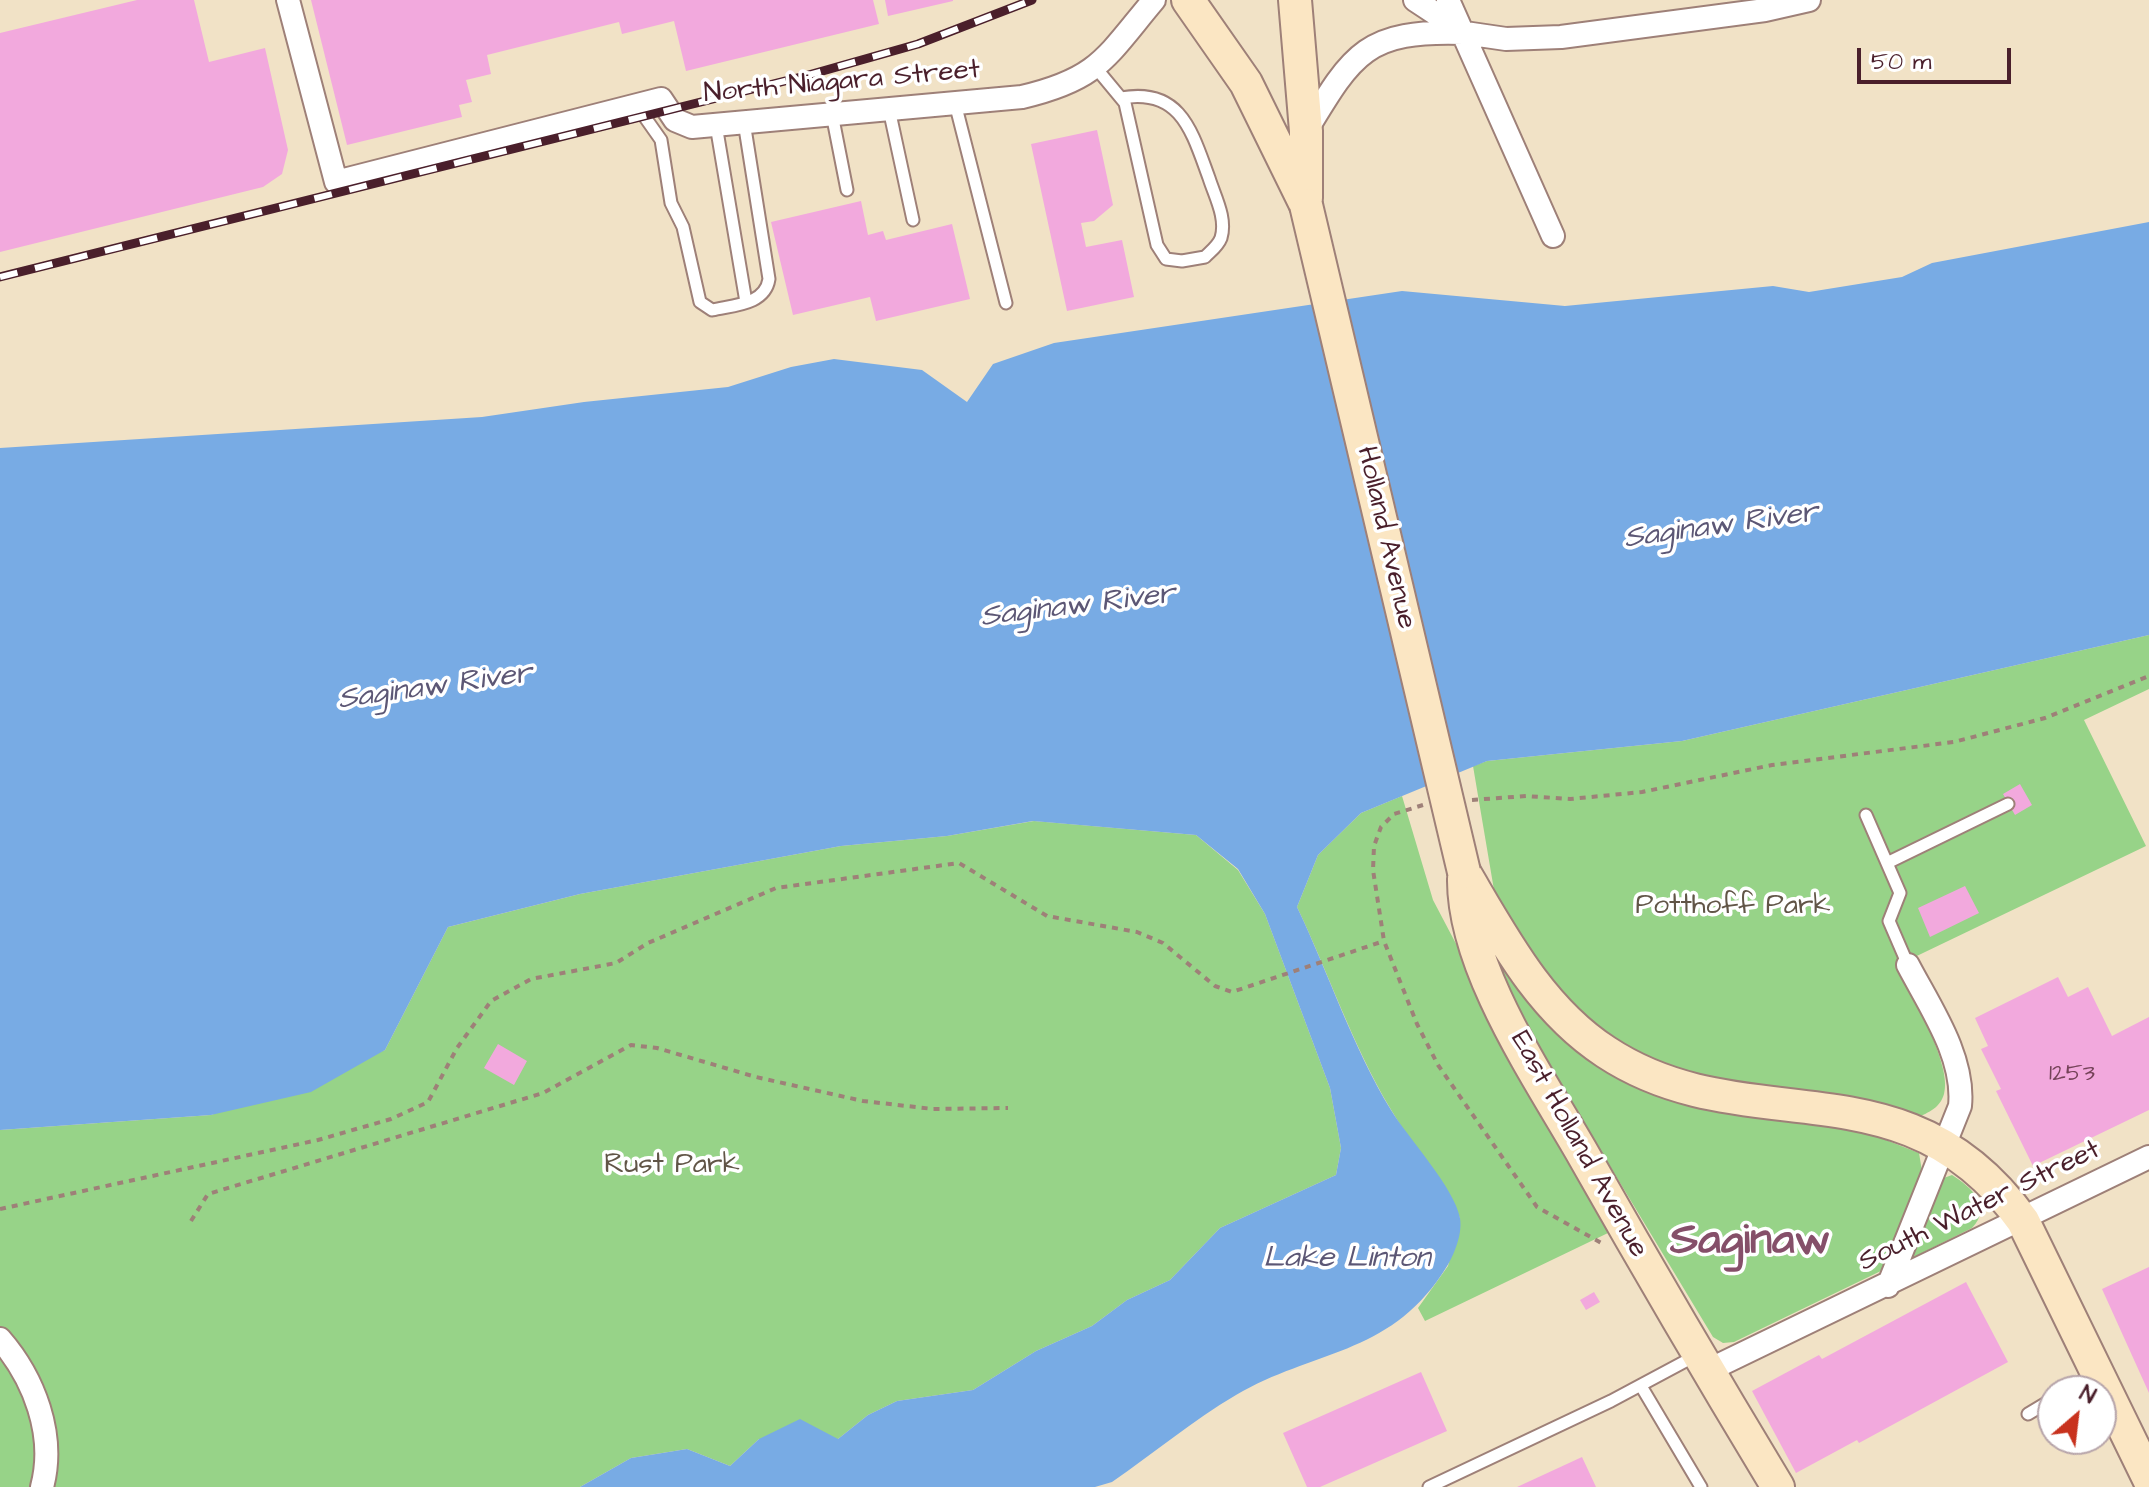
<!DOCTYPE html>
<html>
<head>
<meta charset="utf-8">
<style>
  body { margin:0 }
  #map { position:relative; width:2149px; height:1487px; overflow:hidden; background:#f1e2c6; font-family:"Architects Daughter",sans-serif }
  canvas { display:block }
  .north { position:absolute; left:2037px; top:1375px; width:80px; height:80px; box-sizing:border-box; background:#fff; border:2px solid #b7a5aa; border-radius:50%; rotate:28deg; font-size:22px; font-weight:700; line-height:32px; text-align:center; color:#4a1f2b }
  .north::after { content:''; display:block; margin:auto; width:28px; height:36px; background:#c8321e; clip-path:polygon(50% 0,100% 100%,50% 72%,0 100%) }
  .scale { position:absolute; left:1857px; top:48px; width:154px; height:36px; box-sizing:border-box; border:4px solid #4a1f2b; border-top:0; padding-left:10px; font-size:24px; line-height:28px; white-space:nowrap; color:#4a1f2b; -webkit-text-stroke:6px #fff; paint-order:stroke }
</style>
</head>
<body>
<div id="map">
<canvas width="2149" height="1487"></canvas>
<div class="north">N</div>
<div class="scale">50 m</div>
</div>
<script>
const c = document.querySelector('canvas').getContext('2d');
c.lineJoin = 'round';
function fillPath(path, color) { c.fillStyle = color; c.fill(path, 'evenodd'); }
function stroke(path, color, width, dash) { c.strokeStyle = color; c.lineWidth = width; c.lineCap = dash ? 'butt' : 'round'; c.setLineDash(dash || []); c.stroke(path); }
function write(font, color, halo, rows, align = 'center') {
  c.font = font + ' "Architects Daughter",sans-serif'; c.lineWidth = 7; c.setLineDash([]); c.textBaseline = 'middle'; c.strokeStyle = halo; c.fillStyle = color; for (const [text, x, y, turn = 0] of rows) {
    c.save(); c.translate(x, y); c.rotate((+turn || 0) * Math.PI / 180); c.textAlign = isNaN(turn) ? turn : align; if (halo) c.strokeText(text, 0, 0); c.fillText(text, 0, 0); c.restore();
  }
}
const green = new Path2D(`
  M2149,635V689L2084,720L2146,846L1898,965C1911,993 1953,1066 1944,1094C1940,1108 1929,1112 1917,1118L1736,1085L1643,1060L1575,1012L1504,919L1494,890L1473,766L1487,761L1682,741Z
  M1402,796L1433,900L1608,1233L1425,1321L1418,1308L1448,1266L1460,1218C1440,1179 1412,1146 1390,1108C1352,1044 1329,974 1297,907L1318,855L1361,813Z
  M1034,821L1196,835L1238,870L1265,914L1330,1088L1341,1148L1336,1175L1220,1228L1170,1280L1127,1300L1092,1326L1036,1351L973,1390L897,1401L868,1415L838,1439H759L730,1466L687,1449L631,1458L580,1487H0V1130L211,1115L385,1050L448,927L580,894L841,846L947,836Z
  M1487,939L1510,980L1554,1030L1858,1129L1919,1153L1922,1171L1885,1269L1734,1342L1723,1343L1713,1337L1505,992Z
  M1952,1175C1972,1188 1993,1206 1972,1228L1914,1257L1912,1254L1941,1179Z`);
const water = new Path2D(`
  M2149,222V635L1682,741L1487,761L1361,813L1318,855L1297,907C1329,974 1352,1046 1391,1110C1408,1138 1454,1187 1460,1218C1463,1236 1452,1260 1442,1274C1387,1356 1313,1350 1236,1395C1193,1420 1153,1454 1112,1482L1095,1487H580L631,1458L687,1449L730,1466L759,1439L800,1419L838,1439L868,1415L897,1401L973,1390L1036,1351L1092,1326L1127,1300L1170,1280L1220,1228L1336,1175L1341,1148L1330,1088L1265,914L1238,869L1196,835L1033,821L947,836L841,846L580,894L448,927L385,1050L311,1092L211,1115L0,1130V448L482,417L584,402L728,387L791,367L834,359L922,370L967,402L993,364L1054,343L1402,291L1565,306L1773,286L1809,292L1902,277L1932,263Z`);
const building = new Path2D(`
  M137,0H194L209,62L265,48L288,150L282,174L263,187L0,252V33Z
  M311,0H873L879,24L686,71L674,21L622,34L619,22L487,55L491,74L466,80L472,102L459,105L462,117L347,145Z
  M885,0H953V1L888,16Z
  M1097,130L1113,205L1094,221L1081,223L1086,247L1122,240L1134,297L1067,311L1031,144Z
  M861,201L868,235L883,231L886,240L952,224L970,299L876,321L870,297L793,315L771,222Z
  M2020,784L2032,805L2015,815L2003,794Z
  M1965,886L1979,913L1930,937L1918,908Z
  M2058,977L2068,997L2088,987L2112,1036L2149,1017V1110L2033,1166L1996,1091L2001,1089L1981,1049L1988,1046L1975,1018Z
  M498,1044L527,1061L514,1085L484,1068Z
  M2149,1267V1393L2102,1289Z
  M1966,1282L2008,1362L1859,1443L1857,1440L1796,1473L1752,1391L1819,1355L1822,1359Z
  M1594,1292L1600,1302L1586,1310L1580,1300Z
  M1421,1372L1447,1431L1320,1487H1307L1283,1433Z
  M1582,1457L1596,1487H1517Z`);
const path = new Path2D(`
  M1472,800L1526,796L1570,799L1642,792L1772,765L1954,742L2045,718L2149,676
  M1423,805L1394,814L1381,827L1374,846L1373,870L1384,941L1417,1024L1438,1065L1537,1207L1605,1245
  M0,1209L318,1140L391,1119L428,1102L457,1048L491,1001L531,979L616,963L648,943L776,888L959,863L1047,916L1137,932L1163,943L1215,986L1232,992L1384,941
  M191,1221L208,1194L543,1093L631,1045L657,1048L756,1077L863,1101L933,1109L1008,1108`);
const lane = new Path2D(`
  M1096,68L1125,103L1157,245L1166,259L1182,261L1205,257C1211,251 1218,246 1221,238C1227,218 1215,197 1209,178C1192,132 1181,87 1121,98
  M955,103L1006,303
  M637,106L661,140L671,203L683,227L700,302L712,310C733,305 765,305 769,279L744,122
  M889,109L913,220
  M832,114L847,190
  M716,125L746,302
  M1866,815L1900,893L1889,921L1908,965
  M1887,863L2008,804
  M1641,1386L1701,1487
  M2066,1391L2093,1375
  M2028,1414L2053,1399
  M1429,1487L1611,1401L1697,1355`);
const street = new Path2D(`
  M288,0L336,182L661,99L675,120L692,127L1022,97C1099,79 1106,57 1154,0
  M1415,0L1465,33L1506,39L1561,37L1765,10L1809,0
  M1448,0L1553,236
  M1306,131C1353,53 1366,30 1463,33
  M1888,1286L1960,1106C1965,1057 1930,1007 1908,965
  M0,1339C34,1378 56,1435 42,1487
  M1707,1371L2149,1157`);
const secondary = new Path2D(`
  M1188,0L1246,83L1306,205
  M1295,0L1306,131V198
  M1464,872C1503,938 1540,1009 1606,1052C1747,1145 1905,1055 2023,1221L2149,1479
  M1464,879C1463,968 1540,1079 1584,1156C1647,1267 1712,1378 1778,1487`);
const rail = new Path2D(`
  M0,277L805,76L918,44L1032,0`);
const secondaryBridge = new Path2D(`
  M1306,205L1464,872`);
const numberNames = [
  ["1253",2072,1075]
];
const streetNames = [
  ["North Niagara Street",842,83,-5],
  ["Holland Avenue",1385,538,77],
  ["East Holland Avenue",1578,1145,61],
  ["South Water Street",1980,1207,-26]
];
const parkNames = [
  ["Potthoff Park",1733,907],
  ["Rust Park",672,1166]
];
const waterNames = [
  ["Saginaw River",1721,527,-8],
  ["Saginaw River",1078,607,-7],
  ["Saginaw River",435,688,-8],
  ["Lake Linton",1347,1260]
];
const townNames = [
  ["Saginaw",1750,1244]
];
fillPath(green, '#97d388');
fillPath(water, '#78abe4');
fillPath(building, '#f2a9dd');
stroke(lane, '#9e8078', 15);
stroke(street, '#9e8078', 26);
stroke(secondary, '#9e8078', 36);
stroke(path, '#9e8078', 4, [6, 6]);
stroke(lane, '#fff', 11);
stroke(street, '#fff', 22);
stroke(secondary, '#fbe6c3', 32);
stroke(rail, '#4a1f2b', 9);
stroke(rail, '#fff', 6, [18]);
stroke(secondaryBridge, '#9e8078', 36, []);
stroke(secondaryBridge, '#fbe6c3', 32);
write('24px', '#744258', null, numberNames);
write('28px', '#4a1f2b', '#fff', streetNames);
write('28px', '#615547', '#fff', parkNames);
write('italic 30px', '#5c5775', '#fff', waterNames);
write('bold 44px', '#854f69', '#fff', townNames);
</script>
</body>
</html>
